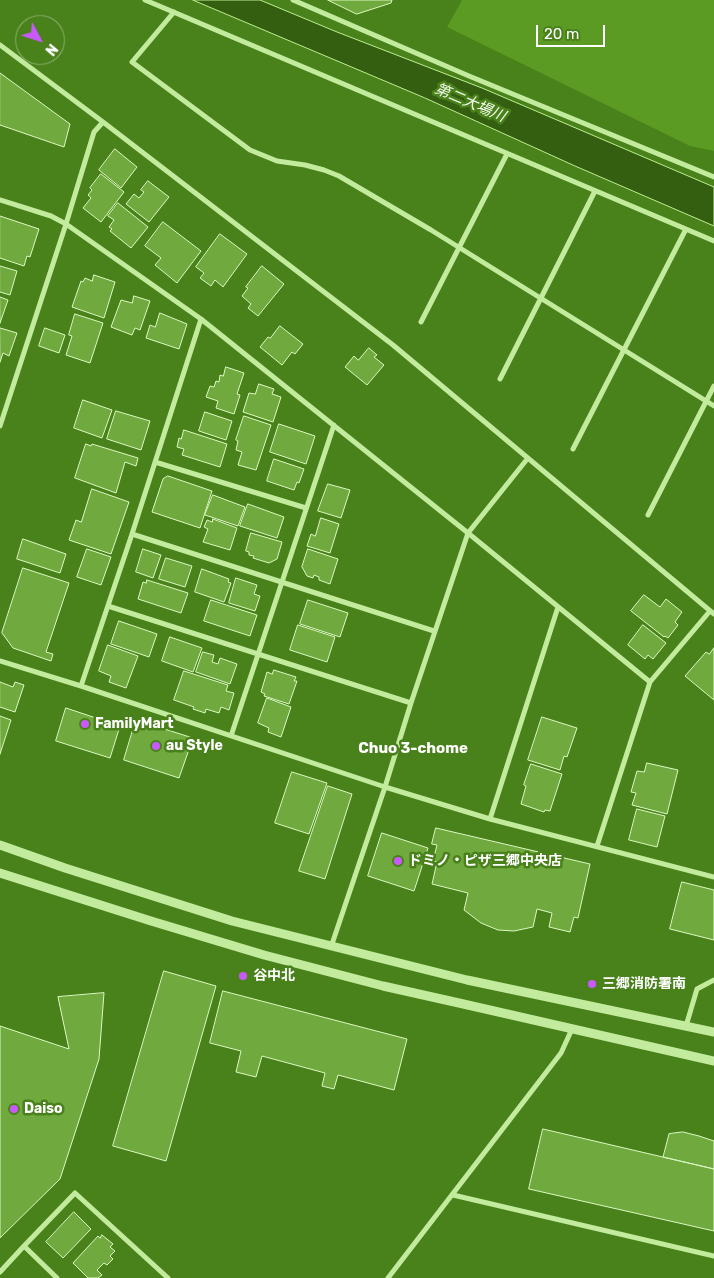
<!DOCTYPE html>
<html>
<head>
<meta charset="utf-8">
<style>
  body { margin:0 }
  #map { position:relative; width:714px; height:1278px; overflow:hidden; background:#49811a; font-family:Rubik,sans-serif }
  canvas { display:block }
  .north { position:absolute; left:15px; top:15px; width:50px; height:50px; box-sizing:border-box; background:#49811a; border:1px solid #92b376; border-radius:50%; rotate:130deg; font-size:14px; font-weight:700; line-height:20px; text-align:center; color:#fff }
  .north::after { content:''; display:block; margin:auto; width:18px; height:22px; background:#ca59fd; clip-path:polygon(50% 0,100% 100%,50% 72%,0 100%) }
  .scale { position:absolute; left:536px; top:25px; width:69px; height:22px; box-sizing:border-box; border:2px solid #fff; border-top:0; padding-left:6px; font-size:15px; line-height:18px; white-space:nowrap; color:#fff; -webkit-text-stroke:4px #49811a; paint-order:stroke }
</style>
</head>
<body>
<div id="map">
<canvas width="714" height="1278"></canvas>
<div class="north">N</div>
<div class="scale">20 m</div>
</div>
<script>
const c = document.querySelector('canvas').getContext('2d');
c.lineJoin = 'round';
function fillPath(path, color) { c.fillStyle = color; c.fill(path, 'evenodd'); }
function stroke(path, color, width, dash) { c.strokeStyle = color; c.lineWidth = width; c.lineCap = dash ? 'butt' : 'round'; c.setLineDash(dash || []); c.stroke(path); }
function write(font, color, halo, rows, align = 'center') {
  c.font = font + ' Rubik,"Noto Sans JP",sans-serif'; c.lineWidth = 5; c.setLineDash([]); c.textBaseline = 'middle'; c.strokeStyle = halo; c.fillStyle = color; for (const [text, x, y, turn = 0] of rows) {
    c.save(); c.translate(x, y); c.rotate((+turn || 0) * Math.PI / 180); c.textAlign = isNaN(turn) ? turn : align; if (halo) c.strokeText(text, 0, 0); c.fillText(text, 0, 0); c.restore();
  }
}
const green = new Path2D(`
  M462,0H714V151L690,146L447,27Z`);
const water = new Path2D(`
  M193,0H260L337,32L482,88L714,187V226L575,166L425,98Z`);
const building = new Path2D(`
  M328,0H392L391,3L357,14Z
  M0,73L70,124L64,147L0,125Z
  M115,149L137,167L121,188L99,170Z
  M101,174L124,192L101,222L83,208L91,198L88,195L92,190L90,188Z
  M148,181L169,197L149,222L126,204L134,194L139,198L144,192L141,190Z
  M118,203L148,227L131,248L110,231L112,229L109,227L114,220L108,216Z
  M0,216L39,229L30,257L27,256L24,266L0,258Z
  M163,222L201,251L177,283L155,265L161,258L145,246Z
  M220,234L247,254L223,287L215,280L211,286L200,278L204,273L196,267Z
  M0,266L17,271L10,295L0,292Z
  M262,266L284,284L258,316L248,308L251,304L242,296L248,288L246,287Z
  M94,275L115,282L104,318L72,307L81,281L83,282L85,278L92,281Z
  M134,296L150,301L140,330L135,328L132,335L111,327L121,300L132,303Z
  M0,297L8,300L0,323Z
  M160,313L187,324L179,349L146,338L150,325L155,327Z
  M75,314L103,323L90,363L66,355L72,336L69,335Z
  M280,326L303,344L295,354L292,352L282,365L260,347L268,337L270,338Z
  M0,328L17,333L9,356L3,353L0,362Z
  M45,328L65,335L59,353L39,346Z
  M369,348L377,355L374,357L384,365L367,385L345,367L354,356L358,360Z
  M226,367L244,373L237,394L240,395L234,414L216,408L218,401L206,397L210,386L214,387L216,381L219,382L220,375L223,376Z
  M259,384L274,389L272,394L281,397L273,422L243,412L249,393L255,394Z
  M83,400L112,410L102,438L74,428Z
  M116,411L150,421L141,450L107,439Z
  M205,412L232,421L226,440L199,431Z
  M244,416L271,425L256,470L238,465L242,452L236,450L238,441L236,440Z
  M279,424L315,436L306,464L270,452Z
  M184,430L227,444L220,467L182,455L184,449L177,447L179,438L181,439Z
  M86,444L91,446L92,444L138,458L136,466L125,462L116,493L75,478Z
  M274,459L304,469L299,483L297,482L294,490L267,481Z
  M168,476L212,491L200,528L152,512L163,479Z
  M328,484L350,490L341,518L318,511Z
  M92,489L129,502L111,554L69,540L76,520L81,522Z
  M213,495L245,507L238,526L205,515Z
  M248,504L284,517L277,538L240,526Z
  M321,518L339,524L330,553L307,546L311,534L315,536Z
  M213,519L237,528L230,550L203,542L208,529L204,527L207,520L212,522Z
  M251,533L282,542L277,559L269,563L253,558L254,556L249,555V552L246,551Z
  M23,539L66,554L60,573L17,559Z
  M87,549L111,557L101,585L77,577Z
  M143,549L161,555L153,578L136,572Z
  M308,549L338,559L330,584L319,580V577L314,575L313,578L307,576L302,567Z
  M166,558L192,566L185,587L159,579Z
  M23,568L69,583L46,652L53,654L51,661L13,648L2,633Z
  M202,569L229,579L228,582L231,583L224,602L195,592Z
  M236,578L257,585L254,594L260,596L255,611L229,603Z
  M147,580L188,593L181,613L138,599L143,582L146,583Z
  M644,595L660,607L666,599L682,612L675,622L678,625L668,638L665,636L664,637L631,611Z
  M211,600L257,615L250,636L204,621Z
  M308,600L348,613L340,637L300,624Z
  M119,621L157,634L149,657L111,644Z
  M298,625L335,637L327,662L290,650Z
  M643,625L666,643L653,659L648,655L645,659L628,645Z
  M170,637L202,648L193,672L162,661Z
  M108,645L138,656L126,688L109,682L111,676L99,671Z
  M714,648V700L685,676L706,652L709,654Z
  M203,652L214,655L212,662L218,664L220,658L237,664L230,684L196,672Z
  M274,670L296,677L294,681H297L289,704L264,696L265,694L261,692L267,672L272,674Z
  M184,671L228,685L226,691L234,693L229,710L221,707L219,713L206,709L205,713L193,709L194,707L174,700Z
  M0,682L13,687L15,682L24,685L15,712L0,707Z
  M267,698L291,707L281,737L268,732L269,728L258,723Z
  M66,708L120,726L110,758L56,741Z
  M0,716L11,720L0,754Z
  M542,717L577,728L567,757L564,756L560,770L528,760Z
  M136,720L193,738L179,778L124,760Z
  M647,763L678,770L667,814L632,805L636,793L631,792L637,771L644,772Z
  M531,764L562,774L550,811L545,810L544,812L521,804L526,786L524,785Z
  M292,772L327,783L309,834L275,823Z
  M328,786L352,794L325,879L299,871Z
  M637,809L665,816L657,847L629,840Z
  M436,828L590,864L578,918L574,917L570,932L549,927L552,913L537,909L533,927L514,931L498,930L481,923L464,910L468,893L432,884L437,862L433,861L437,845L432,844Z
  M382,833L428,848L414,891L368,876Z
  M682,882L714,890V940L670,929Z
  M164,971L216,986L166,1161L113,1146Z
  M223,991L407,1039L394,1090L338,1075L334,1089L322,1086L325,1073L262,1056L256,1077L236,1072L241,1051L210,1043Z
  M104,993L99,1059L60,1179L0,1238V1026L69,1049L58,997Z
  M543,1129L714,1169V1231L529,1189Z
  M683,1132L699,1136L714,1141V1169L663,1157L669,1134Z
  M74,1212L91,1229L63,1258L46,1242Z
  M102,1235L113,1244L110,1247L115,1251L110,1256L113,1259L107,1265L104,1263L97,1270L102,1275L98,1278H88L73,1263L98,1236L100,1238Z`);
const minor = new Path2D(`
  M145,0L714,241
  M293,0L469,76L714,177
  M174,12L132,62L250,150L277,161L305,165L324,170L339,176L431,230L714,406
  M0,45L103,122L393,345L714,614
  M0,200L51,216L66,224L201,319L468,533L650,682
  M421,322L507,154
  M500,379L595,191
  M0,426L66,224L94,132L103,122
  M573,449L686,229
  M155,462L306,508
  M648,515L714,386
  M132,534L434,631
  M108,606L411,703
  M0,661L81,686L385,787L490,819L714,877
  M81,686L132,534L201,319
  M231,736L334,425
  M490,819L558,607
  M597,846L650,682L710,611
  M331,947L385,787L411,703L468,533L528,458
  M686,1026L697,989L714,980
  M453,1195L714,1256
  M0,1272L24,1246
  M57,1278L24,1246L75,1193L168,1278
  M388,1278L561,1053L572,1029`);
const tertiary = new Path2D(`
  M0,845L65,868L232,921L467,980L714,1032
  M0,873L151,921L264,955L383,986L459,1003L714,1061`);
const markers = [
  [85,724,5,"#ca59fd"],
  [156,746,5,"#ca59fd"],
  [398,861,5,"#ca59fd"],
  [243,976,5,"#ca59fd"],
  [592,984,5,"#ca59fd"],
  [14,1109,5,"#ca59fd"]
];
const poiNames = [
  ["FamilyMart",95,724],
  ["au Style",166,746],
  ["ドミノ・ピザ三郷中央店",408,861],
  ["谷中北",253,976],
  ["三郷消防署南",602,984],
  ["Daiso",24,1109]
];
const waterNames = [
  ["第二大場川",470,103,23]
];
const neighbourhoodNames = [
  ["Chuo 3-chome",413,749]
];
fillPath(green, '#5b9a23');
fillPath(water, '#345f11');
stroke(water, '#bded90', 1);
fillPath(building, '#70a93e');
stroke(building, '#dcf8c2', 1);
stroke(minor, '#c2eb9d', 5);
stroke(tertiary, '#c2eb9d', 9);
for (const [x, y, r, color] of markers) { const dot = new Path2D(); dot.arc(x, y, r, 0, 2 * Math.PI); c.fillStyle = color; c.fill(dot); stroke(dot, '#49811a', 2); }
write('bold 14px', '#fff', '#49811a', poiNames, 'left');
write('italic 15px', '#f5fcee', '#49811a', waterNames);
write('bold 15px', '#fff', '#49811a', neighbourhoodNames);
</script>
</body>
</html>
